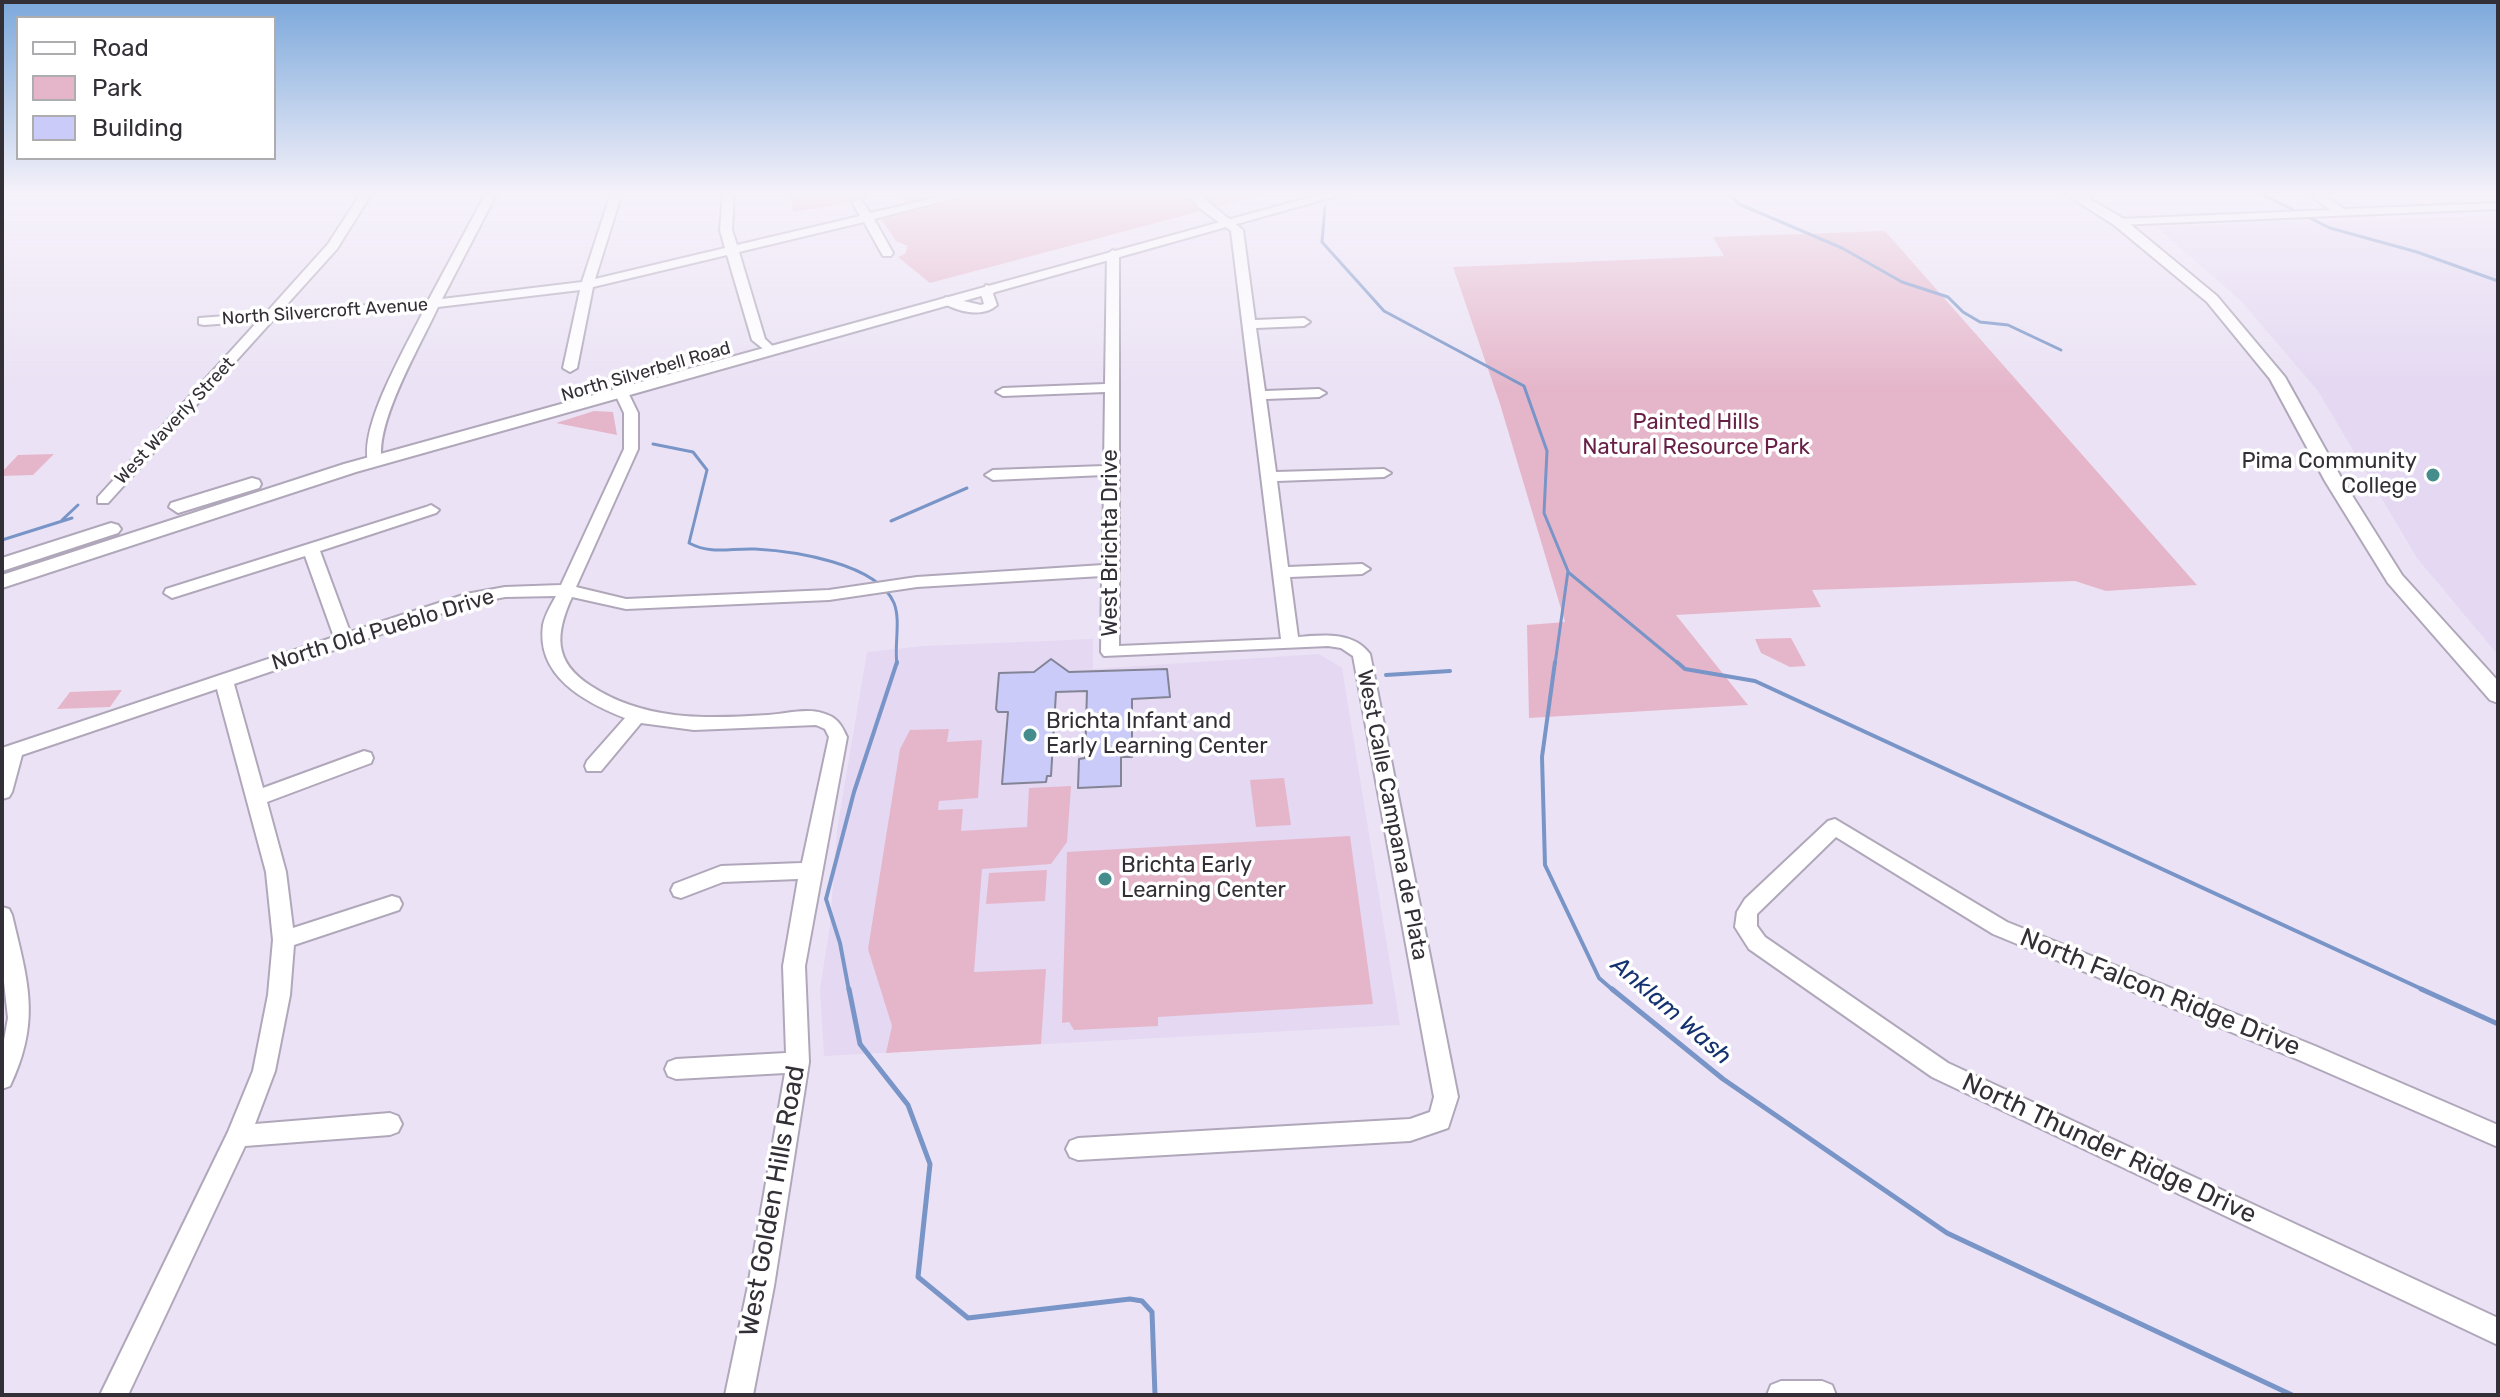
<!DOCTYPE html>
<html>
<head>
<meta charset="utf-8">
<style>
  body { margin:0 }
  #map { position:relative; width:2500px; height:1397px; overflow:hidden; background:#ebe3f5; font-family:Rubik,sans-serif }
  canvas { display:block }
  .frame { position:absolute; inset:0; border:4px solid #332f36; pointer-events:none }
  .legend { position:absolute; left:16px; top:16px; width:260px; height:144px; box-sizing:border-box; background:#fff; border:2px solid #adacaf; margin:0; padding:10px 14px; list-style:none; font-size:24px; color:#332f36 }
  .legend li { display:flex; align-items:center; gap:16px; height:40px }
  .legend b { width:40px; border:2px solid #adacaf }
</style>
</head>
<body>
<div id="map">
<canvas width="2500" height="1397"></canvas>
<div class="frame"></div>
<ul class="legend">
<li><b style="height:10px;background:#fff"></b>Road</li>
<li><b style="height:22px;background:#e5b6ca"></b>Park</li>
<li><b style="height:22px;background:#cacbf9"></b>Building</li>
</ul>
</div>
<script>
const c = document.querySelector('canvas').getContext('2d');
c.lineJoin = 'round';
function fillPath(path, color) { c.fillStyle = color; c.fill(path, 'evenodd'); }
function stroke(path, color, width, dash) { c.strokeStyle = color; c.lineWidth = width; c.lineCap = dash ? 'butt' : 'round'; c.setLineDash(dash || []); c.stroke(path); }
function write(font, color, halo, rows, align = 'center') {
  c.font = font + ' Rubik,sans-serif'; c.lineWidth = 7; c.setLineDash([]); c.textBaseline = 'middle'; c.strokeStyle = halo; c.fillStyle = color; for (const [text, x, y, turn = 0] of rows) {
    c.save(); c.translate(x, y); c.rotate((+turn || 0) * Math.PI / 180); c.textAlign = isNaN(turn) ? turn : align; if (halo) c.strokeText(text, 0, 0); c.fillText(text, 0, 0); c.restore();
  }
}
const built = new Path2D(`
  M2498,216V655L2417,558L2318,391L2241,301L2156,227Z
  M1093,639V669L1319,654L1342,668L1400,1025L824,1056L820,989L830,925L837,830L867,652L924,646Z`);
const green = new Path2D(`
  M789,193H865L867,200L793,212Z
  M902,193H1269L930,283L898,257L905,254L908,246L896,241L881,219L909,212Z
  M1885,231L2197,585L2106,591L2075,581L1812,590L1821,607L1676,615L1748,705L1529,718L1527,625L1565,622L1500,404L1453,267L1724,256L1713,237Z
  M594,411L613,412L617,435L556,423Z
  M54,454L33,475L2,476V472L18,455Z
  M1791,638L1806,666L1790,667L1761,653L1755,639Z
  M122,690L110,707L57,709L70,692Z
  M949,729L947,742L982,740L978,798L939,801L938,810L963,809L961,831L1027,827L1029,788L1071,786L1067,842L1051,864L982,869L974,972L1046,969L1041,1044L886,1053L892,1026L868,949L900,749L910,730Z
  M1284,778L1291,825L1256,827L1250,780Z
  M1350,836L1373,1004L1158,1017V1026L1074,1030L1069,1022L1062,1023L1067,852Z
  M1047,870L1045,901L986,904L989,873Z`);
const streamFar2 = new Path2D(`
  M1729,193L1739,204L1842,248L1902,282L1948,297L1963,312L1980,322L2008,325L2061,350
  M2259,193L2330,228L2417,252L2498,281
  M1325,207L1322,242L1384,311L1524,386L1547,451L1544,513L1568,571L1555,664
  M653,444L693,452L707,470L689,543C712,555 730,548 755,549C793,551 877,563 894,603C901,621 894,645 897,664
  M62,520L78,505
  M891,521L967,488
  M2,540L72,518
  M1568,572L1679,664`);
const streamFar1 = new Path2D(`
  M1555,662L1542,757L1545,865L1599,978L1614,991
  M1677,662L1685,669L1755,681L2426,991
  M1386,675L1450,671
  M849,991L840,943L826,899L854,792L897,662`);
const stream = new Path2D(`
  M849,989L860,1044L908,1105L930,1164L918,1277L968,1318L1130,1299L1142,1301L1152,1312L1155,1395
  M1612,989L1723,1079L1947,1233L2292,1395
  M2421,989L2498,1024`);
const building = new Path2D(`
  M1051,659L1069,672L1167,669L1170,697L1132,699V757H1121V786L1078,788L1079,759L1085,758L1087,691L1056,692L1051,776H1047L1046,782L1002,784L1008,712H998L996,709L999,673L1034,672Z`);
const minor = new Path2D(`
  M361,193H372L337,249L281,311L428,301L486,193H497L442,299L582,282L611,193H622L595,279L725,248L720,230L723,193H734L732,230L737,245L860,216L852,202L858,199L862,200L870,213L956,193L967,195L874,219L893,253L891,256H883L864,222L739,252L765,339L778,351L771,355L752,340L727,255L593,287L577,368L570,372L563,368L580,290L438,307C421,344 374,424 382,461L375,465L368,461C360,424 407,345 425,308L273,320L108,503H98V497L258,321L204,325L199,324V318L266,313L328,244Z
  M1185,193H1197L1243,230L1255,320L1304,318L1310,322L1304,326L1256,328L1265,391L1319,389L1326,393L1319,397L1266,399L1276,472L1384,469L1391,473L1384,477L1277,481L1288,567L1362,564L1370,569L1362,574L1290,577L1298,637C1323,635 1353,631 1370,654L1458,1097L1448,1128L1410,1141L1078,1160L1070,1157L1066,1149L1070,1141L1078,1138L1410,1119L1430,1112L1434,1097L1353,656L1341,648L1328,646L1104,656L1101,652L1102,576L917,587L829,600L626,609L572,597C555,634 553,662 591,686C645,721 705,719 768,715C784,714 807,708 822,713C837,717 841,724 847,737L805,966L809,1062L774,1286L753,1395H725L748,1286L785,1073L676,1079L668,1076L665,1069L668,1062L676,1059L786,1053L783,966L798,879L723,882L681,898L674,896L671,890L674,884L721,866L802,863L829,737L825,729L816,725L694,730L641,723L601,771H587L585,766L587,761L625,718C584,702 536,676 543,625C545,615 551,605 556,596L505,597L469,604L234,684L263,788L364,751L371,753L373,758L371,763L267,802L286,872L293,928L392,896L399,898L402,904L399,910L294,945L290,995L275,1071L255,1124L390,1113L398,1116L402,1124L398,1132L390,1135L245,1146L128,1395H100L228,1132L253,1071L268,995L273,940L266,872L217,689L22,755L12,792L9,797L2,799V748L334,637L305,556L172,598L164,593L166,589L426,507L431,505L439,510L436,513L320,551L350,632L466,594L505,587L561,585L624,449V413L609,381L616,377L621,378L638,413V449L576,587L626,599L829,590L917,577L1103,565L1104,475L993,480L985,475L993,470L1104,466L1105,392L1003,396L996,392L1003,388L1105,384L1107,254L1113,250L1119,254V646L1281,639L1231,231L1202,210Z
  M2308,193H2320L2344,209L2498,203V209L2119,225L2113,222L2119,219L2330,210Z
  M986,285L996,288L993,294L997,305C982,319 955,311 940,301L946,297L981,305L984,304L981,294Z
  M1835,819L2007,922L2315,1046L2498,1125V1147L2299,1060L1993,934L1836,837L1757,914V926L1765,937L1948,1063L2498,1318V1345L1932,1077L1749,949L1735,927L1737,912L1745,899L1828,821Z
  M2,907L9,909L12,915C28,982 41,1021 10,1086L2,1089V1051L8,1018L2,964Z
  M1781,1381H1822L1832,1385L1836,1395H1767L1771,1385Z`);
const major = new Path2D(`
  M1325,193H1347L356,472L2,588V575L344,464Z
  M2064,193H2080L2124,219L2217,296L2285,377L2343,481L2402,575L2498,681V703L2490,700L2388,583L2325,481L2270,379L2207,302L2114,225Z
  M252,478L259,480L261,484L259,488L178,513L169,507L171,503Z
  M111,523L118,525L121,529L118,533L2,571V558Z`);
const markers = [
  [2433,475,8,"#458d8d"],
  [1030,735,8,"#458d8d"],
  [1105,879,8,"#458d8d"]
];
const farStreetnames = [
  ["North Silvercroft Avenue",325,312,-4],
  ["North Silverbell Road",646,372,-16],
  ["West Waverly Street",175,421,-47]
];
const parkNames = [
  ["Painted Hills",1696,423],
  ["Natural Resource Park",1696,448]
];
const poiNames = [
  ["Pima Community",2417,462,"right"],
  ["College",2417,487,"right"],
  ["Brichta Infant and",1046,722],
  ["Early Learning Center",1046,747],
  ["Brichta Early",1121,866],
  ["Learning Center",1121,891]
];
const streetNames = [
  ["West Brichta Drive",1111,543,-90],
  ["North Old Pueblo Drive",383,630,-17],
  ["West Calle Campana de Plata",1392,815,79]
];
const waterNames = [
  ["Anklam Wash",1671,1011,41]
];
const nearStreetnames = [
  ["North Falcon Ridge Drive",2160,993,22],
  ["North Thunder Ridge Drive",2109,1149,25],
  ["West Golden Hills Road",773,1201,-80]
];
fillPath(built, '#e4d8f2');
fillPath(green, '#e5b6ca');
stroke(streamFar2, '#7995c7', 3);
stroke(streamFar1, '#7995c7', 4);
stroke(stream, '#7995c7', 5);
fillPath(building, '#cacbf9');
stroke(building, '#838495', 2);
stroke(minor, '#b0a8ba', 4);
stroke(major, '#b0a8ba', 4);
fillPath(minor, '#fff');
fillPath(major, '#fff');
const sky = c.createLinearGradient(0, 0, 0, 388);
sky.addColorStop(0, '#7ba8db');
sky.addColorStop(0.5, '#f6f2fa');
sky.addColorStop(1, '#f6f2fa00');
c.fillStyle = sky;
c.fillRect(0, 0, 2500, 388);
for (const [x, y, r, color] of markers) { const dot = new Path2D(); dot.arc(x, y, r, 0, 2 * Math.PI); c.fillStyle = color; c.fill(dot); stroke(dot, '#fff', 3); }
write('18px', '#332f36', '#fff', farStreetnames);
write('22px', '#671f45', '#fff', parkNames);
write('22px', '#332f36', '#fff', poiNames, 'left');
write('22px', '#332f36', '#fff', streetNames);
write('italic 24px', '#14326f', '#fff', waterNames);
write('26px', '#332f36', '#fff', nearStreetnames);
</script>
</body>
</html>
